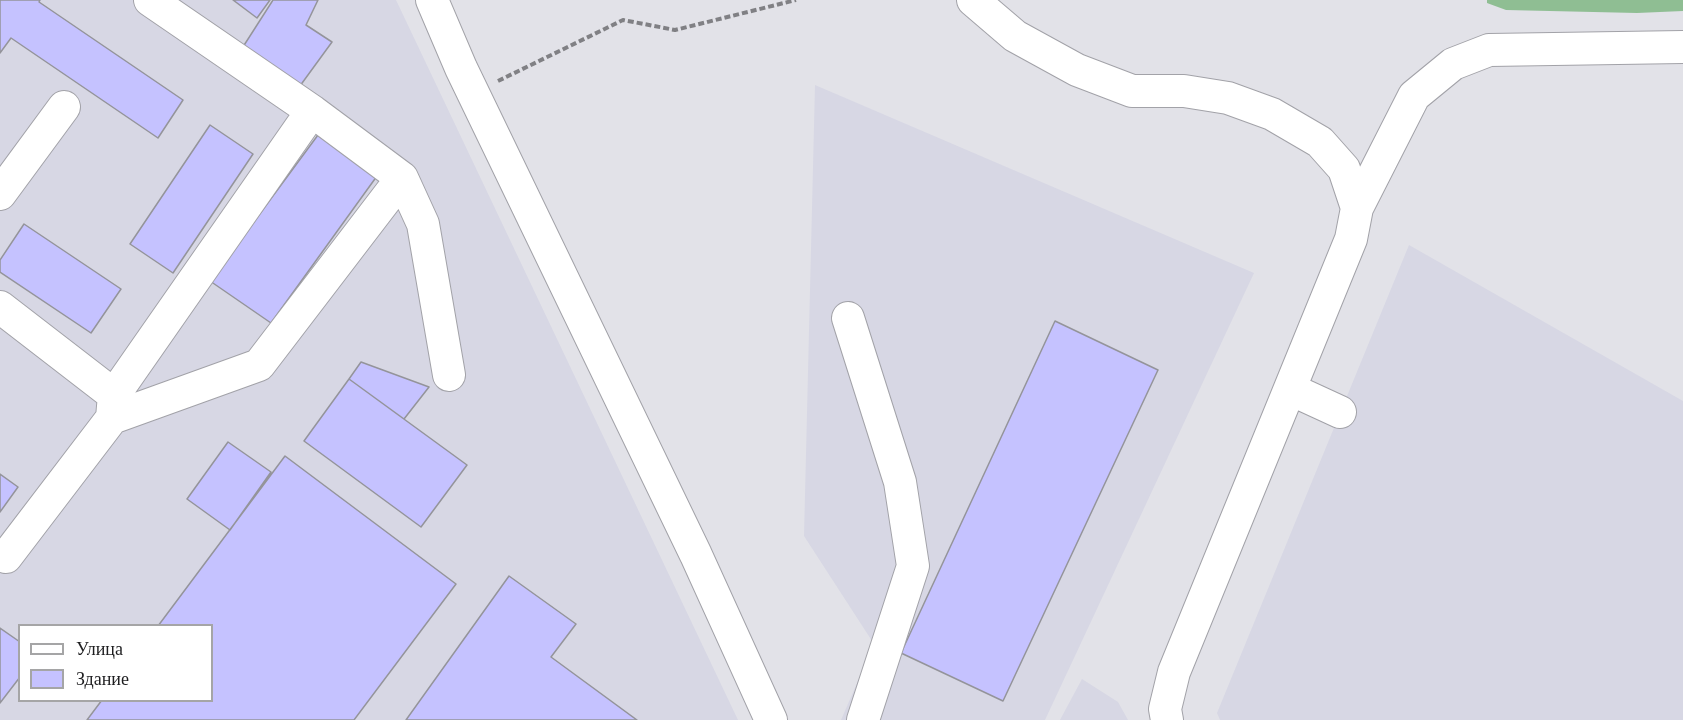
<!DOCTYPE html>
<html>
<head>
<meta charset="utf-8">
<style>
  body { margin:0 }
  #map { position:relative; width:1683px; height:720px; overflow:hidden; background:#e2e2e8; font-family:"Libre Baskerville",serif }
  canvas { display:block }
  .legend { position:absolute; left:18px; top:624px; width:195px; height:78px; box-sizing:border-box; background:#fff; border:2px solid #a5a5a6; margin:0; padding:8px 10px; list-style:none; font-size:18px; color:#1e1e20 }
  .legend li { display:flex; align-items:center; gap:12px; height:30px }
  .legend b { width:30px; border:2px solid #a5a5a6 }
</style>
</head>
<body>
<div id="map">
<canvas width="1683" height="720"></canvas>
<ul class="legend">
<li><b style="height:8px;background:#fff"></b>Улица</li>
<li><b style="height:16px;background:#c5c2ff"></b>Здание</li>
</ul>
</div>
<script>
const c = document.querySelector('canvas').getContext('2d');
c.lineJoin = 'round';
function fillPath(path, color) { c.fillStyle = color; c.fill(path, 'evenodd'); }
function stroke(path, color, width, dash) { c.strokeStyle = color; c.lineWidth = width; c.lineCap = dash ? 'butt' : 'round'; c.setLineDash(dash || []); c.stroke(path); }
const built = new Path2D(`
  M0,0H396L738,720H0ZM20,626H212V700H20Z
  M815,85L1254,273L1045,720H841L874,644L804,536Z
  M1409,245L1683,401V720H1220L1217,713Z
  M1082,679L1118,702L1128,720H1060Z`);
const green = new Path2D(`
  M1487,0H1683V11L1637,13L1506,10L1487,3Z`);
const building = new Path2D(`
  M0,0H40L39,2L183,100L158,138L11,38L0,53Z
  M233,0H270L257,18Z
  M273,0H318L306,25L332,42L297,90L241,50Z
  M210,125L253,154L173,273L130,244Z
  M318,135L377,176L271,323L210,281Z
  M24,224L121,289L91,333L0,272V260Z
  M1055,321L1158,370L1003,701L901,653Z
  M361,362L429,387L404,419L349,379Z
  M349,379L467,465L421,527L304,441Z
  M228,442L271,472L230,530L187,499Z
  M285,456L456,584L354,720H87L102,700H212V626H158Z
  M0,474L18,487L0,512Z
  M509,576L576,624L551,657L637,720H406Z
  M0,628L20,642V677L0,703Z`);
const path = new Path2D(`
  M498,81L623,20L675,30L796,0`);
const minor = new Path2D(`
  M150,0L312,111L402,178L423,224L449,375
  M432,0L461,68L696,555L771,720
  M973,0L1015,36L1077,70L1132,91H1184L1228,98L1272,114L1320,142L1344,169L1357,208L1351,239L1174,672L1165,709L1167,720
  M0,194L64,107
  M1357,208L1414,96L1453,64L1489,50L1683,47
  M0,307L114,395
  M848,318L900,482L913,566L863,720
  M1290,389L1340,412
  M112,418L259,365L402,178
  M6,557L112,418L114,395L312,111`);
fillPath(built, '#d7d7e4');
fillPath(green, '#8fbe93');
fillPath(building, '#c5c2ff');
stroke(building, '#94949a', 1.5);
stroke(minor, '#a2a2a8', 34);
stroke(path, '#808084', 4, [6, 3]);
stroke(minor, '#fff', 32);
</script>
</body>
</html>
